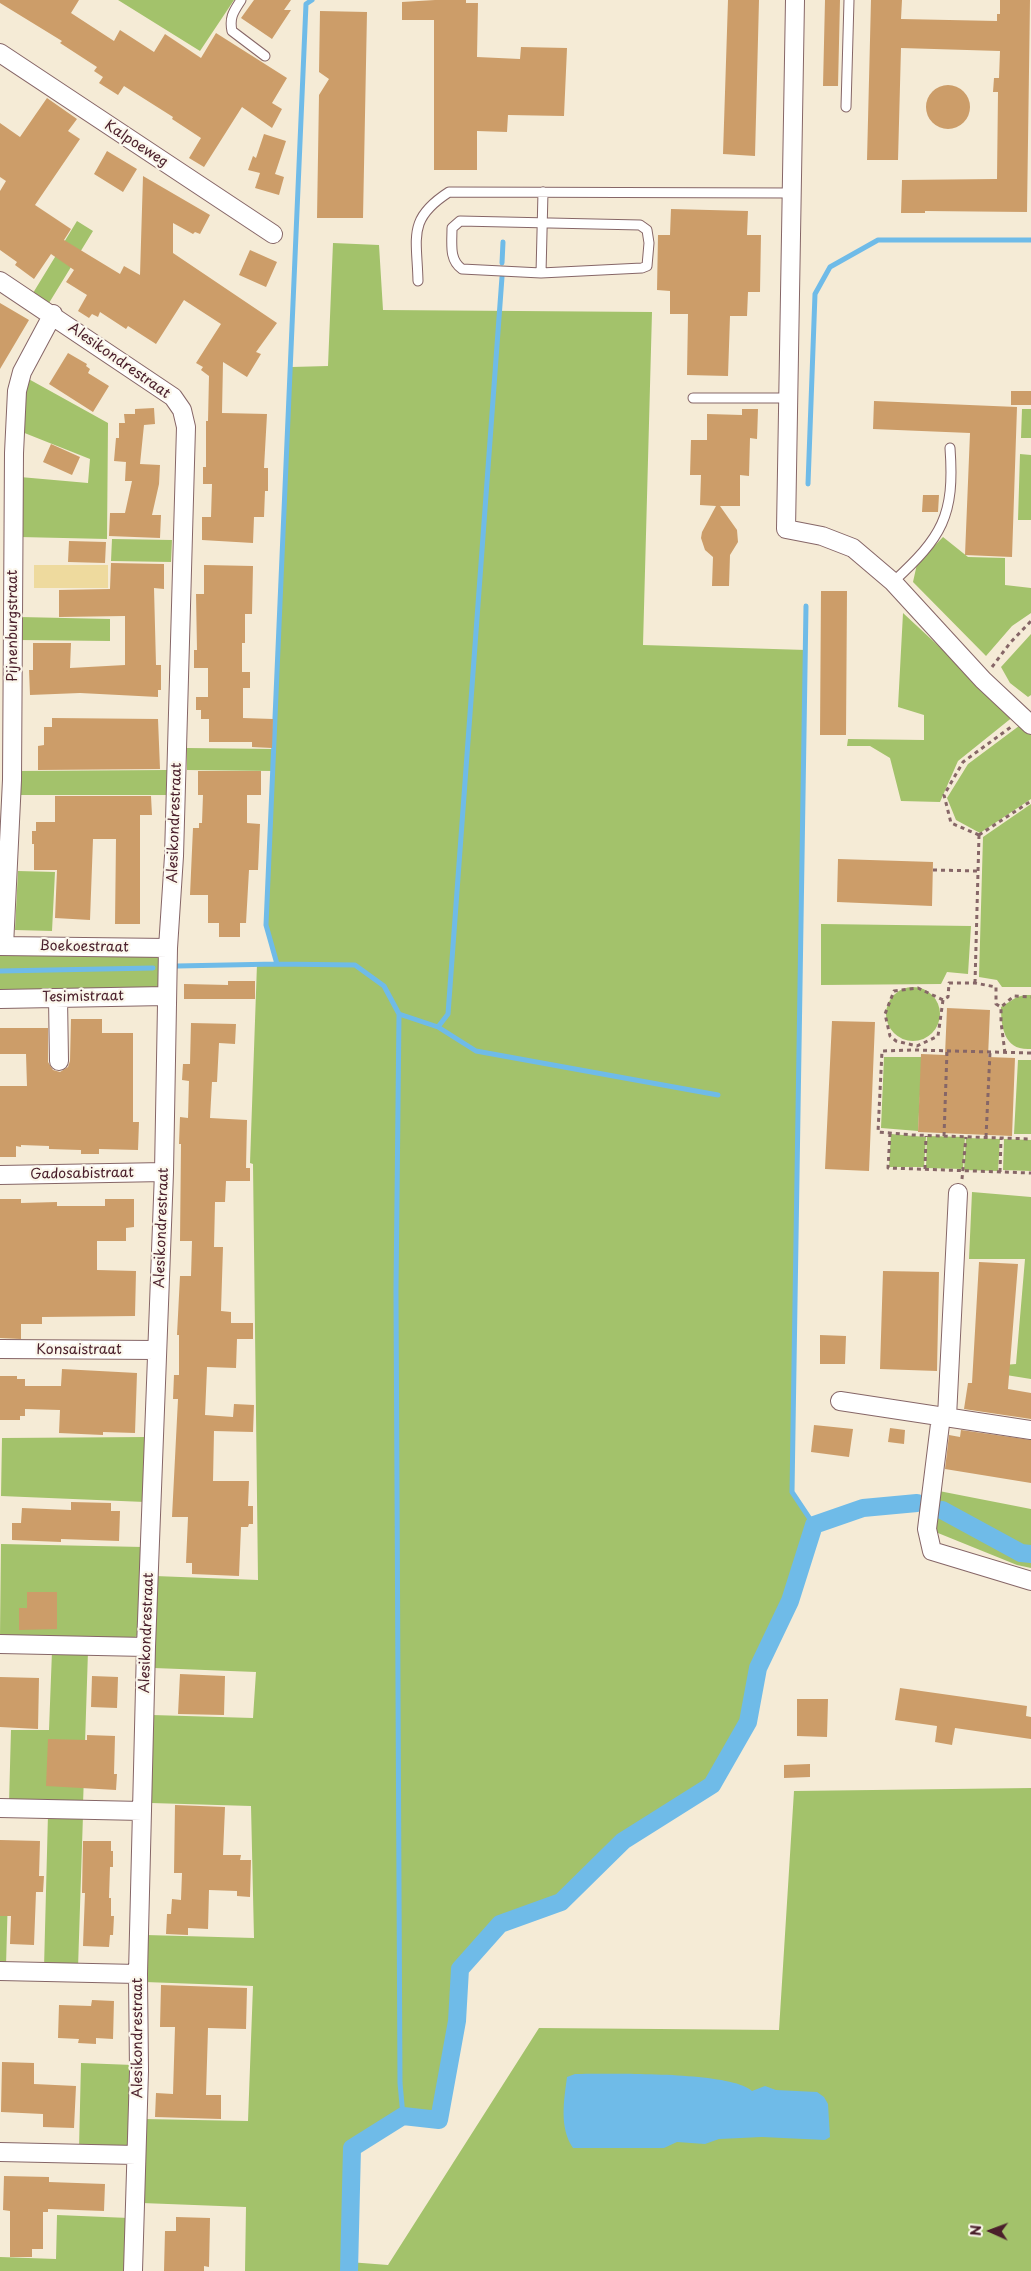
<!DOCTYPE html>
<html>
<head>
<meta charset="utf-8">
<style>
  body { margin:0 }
  #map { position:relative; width:1031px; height:2271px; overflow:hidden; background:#f5ebd6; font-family:"Playpen Sans",sans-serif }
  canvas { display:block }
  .north { position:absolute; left:966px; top:2206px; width:50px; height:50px; -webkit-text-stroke:4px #fbf7ec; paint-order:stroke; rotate:272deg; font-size:14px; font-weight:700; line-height:20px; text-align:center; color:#4a1f2b }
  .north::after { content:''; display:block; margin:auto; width:18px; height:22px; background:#4a1f2b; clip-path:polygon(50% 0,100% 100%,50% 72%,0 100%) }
</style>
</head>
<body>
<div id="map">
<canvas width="1031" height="2271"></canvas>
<div class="north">N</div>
</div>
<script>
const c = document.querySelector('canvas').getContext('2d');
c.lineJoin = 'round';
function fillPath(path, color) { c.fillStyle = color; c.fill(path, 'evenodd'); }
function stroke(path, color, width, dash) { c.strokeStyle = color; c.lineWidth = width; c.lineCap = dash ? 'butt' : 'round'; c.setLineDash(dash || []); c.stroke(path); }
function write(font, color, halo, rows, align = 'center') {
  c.font = font + ' "Playpen Sans",sans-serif'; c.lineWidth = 4.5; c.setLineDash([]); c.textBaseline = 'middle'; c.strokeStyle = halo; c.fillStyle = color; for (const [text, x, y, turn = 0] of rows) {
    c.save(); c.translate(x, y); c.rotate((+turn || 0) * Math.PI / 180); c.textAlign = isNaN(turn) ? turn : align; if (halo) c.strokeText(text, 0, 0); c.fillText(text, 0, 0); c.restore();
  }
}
const green = new Path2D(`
  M118,0H234L200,51Z
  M77,221L93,231L49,303L33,293Z
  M333,243L379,245L383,310L652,312L643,645L806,650L792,1492L814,1525L790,1601L758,1668L748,1722L712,1785L623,1841L561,1902L500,1924L460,1969L457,2021L439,2120L403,2116L352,2148L349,2262L388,2265L539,2028L779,2030L794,1791L1031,1788V2271H245L246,2207L142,2203L143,2119L248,2121L253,1986L145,1982L146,1935L254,1938L251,1806L151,1803L152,1715L253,1718L256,1672L154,1668L155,1576L258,1580L253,1164L250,1163L257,964L277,963L266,925L273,771L187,770V748L274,749L292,367L328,366Z
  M25,377L108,423L107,539L20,537V477L88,483L90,459L22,432Z
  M1022,409H1031V438H1021Z
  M1020,454L1031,455V520H1018Z
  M943,537L968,557L1005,558V585L1031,588V613L1012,626L986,656L913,582L917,564Z
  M112,539L172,540L171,562L111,561Z
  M903,613L1014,716L958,761L940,802L901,801L890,758L870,746H847L848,739L924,740V715L898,707Z
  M20,617L110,619V641L19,640Z
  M1031,634V695L1028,697L1010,683L1001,667Z
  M1023,723L1031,730V799L980,833L956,820L947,798L968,764Z
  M167,770L166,795H19L20,771Z
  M1031,804V987H1002L997,980L979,977L983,837Z
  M18,871L55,872L52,931L15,930Z
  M821,924L971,926L968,974L947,972L941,984L821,985Z
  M0,951L155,954L160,961L159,986L149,990L0,994Z
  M886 1014a27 27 0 1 1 54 0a27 27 0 1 1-54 0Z
  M1025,995H1031V1049C1004,1051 1001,1027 1001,1007L1017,997Z
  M884,1057H922L918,1131L881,1128Z
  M1018,1060H1031V1134H1014Z
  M891,1134L926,1137L924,1167H889Z
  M927,1136L965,1137L963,1169L926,1168Z
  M966,1138L1000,1139L998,1171L964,1170Z
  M1004,1139L1031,1140V1171L1003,1170Z
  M972,1192L1031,1197V1379L981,1371L976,1367L1016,1364L1025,1259H969Z
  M148,1437L145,1502L1,1496L2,1438Z
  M939,1491L1031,1509V1568L1017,1565L933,1531Z
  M1,1544L143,1547L138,1634L132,1641L0,1636Z
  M52,1651H88L83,1805L9,1803L11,1730H49Z
  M48,1814L83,1815L78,1968H44Z
  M0,1893H8L6,1966H0Z
  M81,2063L133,2065L130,2142L126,2146L79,2149Z
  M57,2215L129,2218L127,2271H0V2257L56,2259Z`);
const sand = new Path2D(`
  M34,565H108V588H34Z`);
const water = new Path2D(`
  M575,2074C609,2074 730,2071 752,2091L765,2086L776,2090L817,2092L824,2097L828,2104L830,2137L825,2140L762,2137L719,2139L705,2144L677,2142L664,2148H573C559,2127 564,2101 567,2077Z`);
const stream = new Path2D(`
  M502,263L503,242
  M808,484L815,294L830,267L878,240H1031
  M806,606L792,1492L814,1525
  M277,964L266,925L306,4L312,0
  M177,966L277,964L355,965L384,986L399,1014L396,1290L400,2083L403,2116
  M0,971L153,968
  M399,1014L438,1027L448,1014L502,277
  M438,1027L476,1051L718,1095`);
const canal = new Path2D(`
  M942,1510L1021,1553L1031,1554
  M349,2271L352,2148L403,2116L439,2120L457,2021L460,1969L500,1924L561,1902L623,1841L712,1785L748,1722L758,1668L790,1601L814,1525L863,1508L917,1503`);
const building = new Path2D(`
  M0,0H79L71,13L114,41L120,30L154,52L165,34L201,58L216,33L287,78L272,103L282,109L272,128L242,107L204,167L189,158L201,138L172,119L173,117L124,86L118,95L99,83L103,77L94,71L97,67L60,43L62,41L0,3Z
  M254,0H291L284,10H291L272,39L241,18Z
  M435,0H466V3H478L477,57L520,59L521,47L567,48L564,116L508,115L507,132L477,131V170H434V20H402V2Z
  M728,0H759L755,156L723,154Z
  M825,0H840L838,86H823Z
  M871,0H902L901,19L997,21V14H1000V0H1030L1027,212L925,211V213H901L902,180L997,179L998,92H993L994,78H999L1000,51L901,48L898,160H867Z
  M320,11L367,12L363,218H317L319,95L329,79L319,72Z
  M926 107a22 22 0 1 1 44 0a22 22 0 1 1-44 0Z
  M47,98L77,119L68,131L80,139L35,205L71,229L64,240L120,274L124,266L140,275L143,176L210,215L200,234L195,232L193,234L173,223V253L277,323L256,352L261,354L247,377L223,362L222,413L267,414L264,468H268V491H265L264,517H254L253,543L202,540V517H211L212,484H203V467H206V421H208L209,376L201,370L203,367L196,363L221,324L184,300L156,344L128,326L126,329L100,312L98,317L92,314L89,318L78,311L87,295L66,282L74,270L51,254L34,279L15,265L17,262L0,250V191L6,181L0,177V123L20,137Z
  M264,134L286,141L275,174L284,177L279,195L255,188L260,173L248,170L253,156L256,158Z
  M107,151L137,169L123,192L94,174Z
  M671,209L748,211L747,235H761L760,292H748L747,316H730L728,376L687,375L688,314H670V291L657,290L658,235H670Z
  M250,250L277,262L266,287L239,275Z
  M0,303L29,320L0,369Z
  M68,353L87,364L86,366L90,369L88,373L109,386L93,412L49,384Z
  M1011,391H1031V405H1011Z
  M874,401L1017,407L1012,557L965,555L970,433L873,429Z
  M154,408L155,424L144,425L140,464L160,465L159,484L152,515H161L160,538L109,536L110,513H125L132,481H125L126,462L114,461L116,438H119V423H125L124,414H135V409Z
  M742,409H758L757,439L750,438L749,476L740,475V506H720L737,530L738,542L730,555L729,586H712L713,557L705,550L701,538L702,532L716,506L700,505L701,475H690L691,440H707V414L742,415Z
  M51,444L80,457L72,475L43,462Z
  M923,495H939L938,512H922Z
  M69,541L106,542L105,563L68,562Z
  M111,563L164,564V589L154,588L156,665H161V690H158V697L80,693L30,695L29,670H33V643H71L70,668L125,665V616L59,617V590L110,589Z
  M204,565L253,566L252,614H245V643H242V672H250V688H243V718L273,719L272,748L252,747V742H209V719H201V710H196V697H208V668H194V650H197L196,594H204Z
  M821,591H847L846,735H820Z
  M52,718L158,719L160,769L38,770V746L44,745V727H52Z
  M198,771H261V795H247V823L260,824L258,870H249L246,923H240V937H219V923H208V895H190L193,828H199V823H202L203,795H198Z
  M55,796H151L152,815H140V924H115L116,839H93L90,920L55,918L57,870H34V844H32V831H36V822H55Z
  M838,859L933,862L932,906L837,902Z
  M228,981H255V999H184V984L228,985Z
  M947,1008L990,1010L988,1057L1015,1058L1012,1136L918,1132L921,1054L945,1055Z
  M71,1019H102V1033H133V1122H139L138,1150L99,1149V1154H81V1150L49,1149V1146L21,1145V1147L16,1146V1157H0V1086H27L26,1054H0V1028H48V1062L53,1070L60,1072L68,1067L70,1061Z
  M832,1021L875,1022L869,1171L825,1169Z
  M191,1023L236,1024L235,1044L219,1043L217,1082H212L210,1118L247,1120L246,1168H250V1181H226L225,1202H215L214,1247H223L221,1311L231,1312V1323H253V1339H237L236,1368L207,1367L205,1415L233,1417L234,1404L254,1405L253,1432L214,1431L213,1481H249L248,1506H253V1524H249L248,1527H241L239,1576L192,1574V1563H186L188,1517H172L178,1399H173L174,1375H179V1335H177L180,1276H191L192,1241H180L181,1144H179L180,1117L188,1118L189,1081L182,1080L183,1064H190Z
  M0,1199H21V1203L57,1202V1206H105V1199H134V1227L126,1228V1241H97V1270L136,1271L135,1316L42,1317V1324H21V1339L0,1338Z
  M979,1262L1018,1264L1008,1389L1031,1393V1419L964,1409L968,1383H972Z
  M883,1271L939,1272L937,1371L880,1369Z
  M820,1335L846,1336L845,1364H820Z
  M62,1369L137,1373L135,1433L103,1432V1435L59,1433L60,1410L25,1409V1416H20V1420H0V1376H17V1379H25V1386H61Z
  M814,1425L853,1429L849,1457L811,1452Z
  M890,1428L905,1430L904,1444L888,1442Z
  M961,1430L1031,1440V1483L945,1469L949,1435L960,1437Z
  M71,1502L111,1503V1511H120L119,1541L61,1539V1542L12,1540V1523H21L22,1508L71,1510Z
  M27,1592H57V1629L19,1630V1608H27Z
  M180,1674L225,1676L224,1715L178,1714Z
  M92,1676L118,1677L117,1708L91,1707Z
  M0,1677L39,1678L38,1729L0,1727Z
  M900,1688L1027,1706L1026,1716L1031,1717V1739L955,1728L952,1745L935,1742L937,1726L895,1720Z
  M797,1699H828L827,1737L797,1736Z
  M87,1735L115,1736L114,1774H117L116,1790L46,1786L48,1739L87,1740Z
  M810,1764V1777L784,1778V1765Z
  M175,1805L225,1807L223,1855H241L240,1860H251L250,1897L237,1896V1891L209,1890L208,1929L188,1928V1935L166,1934L167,1914H171L172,1899L181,1900L182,1873H174Z
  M0,1840L40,1841L39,1876H44L43,1892H36L34,1945L10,1944L11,1916H0Z
  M83,1841H111V1851H113V1867H110L109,1898H111V1916H114L113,1935H110L109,1947L83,1946L85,1893H82Z
  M161,1985L247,1988L246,2029L208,2028L206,2095H221V2119L155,2117L156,2093L173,2094L175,2027H160Z
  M92,2000L114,2001L113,2039L96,2038V2044L78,2043L79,2039L58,2038L59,2005L91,2006Z
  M2,2062L34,2063V2084L76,2086L74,2128L43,2127V2114L1,2112Z
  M4,2176L49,2177V2182L105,2184L104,2211L48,2209V2212H43V2249H32V2257H10V2211L3,2210Z
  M176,2217L210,2218L209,2267L204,2266V2271H164L165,2231H176Z`);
const path = new Path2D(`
  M992,667L1010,643L1031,621
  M979,835L951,823L944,795L963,762L1011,727
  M979,835L1031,801
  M933,870L978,871
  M975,983L979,835
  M943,1000L938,1036L917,1046L896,1041L890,1036L885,1014L894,991L918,988L943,1000L948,997L949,983H975L996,987V1004L1001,1007
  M1005,1053L1001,1022V1007L1014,996L1031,997
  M1031,1053L915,1050L882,1051L878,1132L913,1135L1031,1139
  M890,1133L888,1168L1031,1173
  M944,1136L947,1051
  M986,1137L990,1052
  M925,1169L926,1136
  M1000,1172L1001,1138
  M962,1179L966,1137`);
const lane = new Path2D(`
  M241,0C234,11 229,17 232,31L265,56
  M846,107L849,0
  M460,221L640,225L647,230L649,243L647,266L642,268L541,273L462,269C449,260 452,244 452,228Z
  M541,273L543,192
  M418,281C417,237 407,219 449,192L792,193
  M693,398H788
  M893,582C942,537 955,516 950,448`);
const street = new Path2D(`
  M795,0L786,529L822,536L853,548L893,582L983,680L1031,725
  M0,53L273,234
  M0,281L173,397L182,410L186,427L174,856L168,948L164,1172L146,1647L138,1974L139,2071L133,2271
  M0,946L168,948
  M4,946L12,780L14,453L17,391L22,372L53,314
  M58,998L59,1061
  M0,999L166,996
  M0,1175L164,1172
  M0,1349L157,1350
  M840,1401L1031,1430
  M941,1416L927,1529L932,1551L1031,1581
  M947,1417L958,1193
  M0,1644L146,1647
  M0,1808L142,1811
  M0,1971L138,1974
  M0,2152L136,2155`);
const streetNames = [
  ["Kalpoeweg",136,144,33],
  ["Alesikondrestraat",119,361,35],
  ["Pijnenburgstraat",13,626,-90],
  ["Alesikondrestraat",175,823,-88],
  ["Boekoestraat",84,947,1],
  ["Tesimistraat",83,997,-1],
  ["Gadosabistraat",82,1174,-1],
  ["Alesikondrestraat",162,1228,-88],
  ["Konsaistraat",79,1350],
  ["Alesikondrestraat",147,1633,-88],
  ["Alesikondrestraat",138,2038,-90]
];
fillPath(green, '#a3c26b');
fillPath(sand, '#eeda9e');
fillPath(water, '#6fbbe8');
stroke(stream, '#6fbbe8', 5);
stroke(canal, '#6fbbe8', 18);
fillPath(building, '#cc9d69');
stroke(lane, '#866667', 11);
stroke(street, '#866667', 20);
stroke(path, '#866667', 3, [4, 4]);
stroke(lane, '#fff', 9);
stroke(street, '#fff', 18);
write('14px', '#4a1f2b', '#fbf7ec', streetNames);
</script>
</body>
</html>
